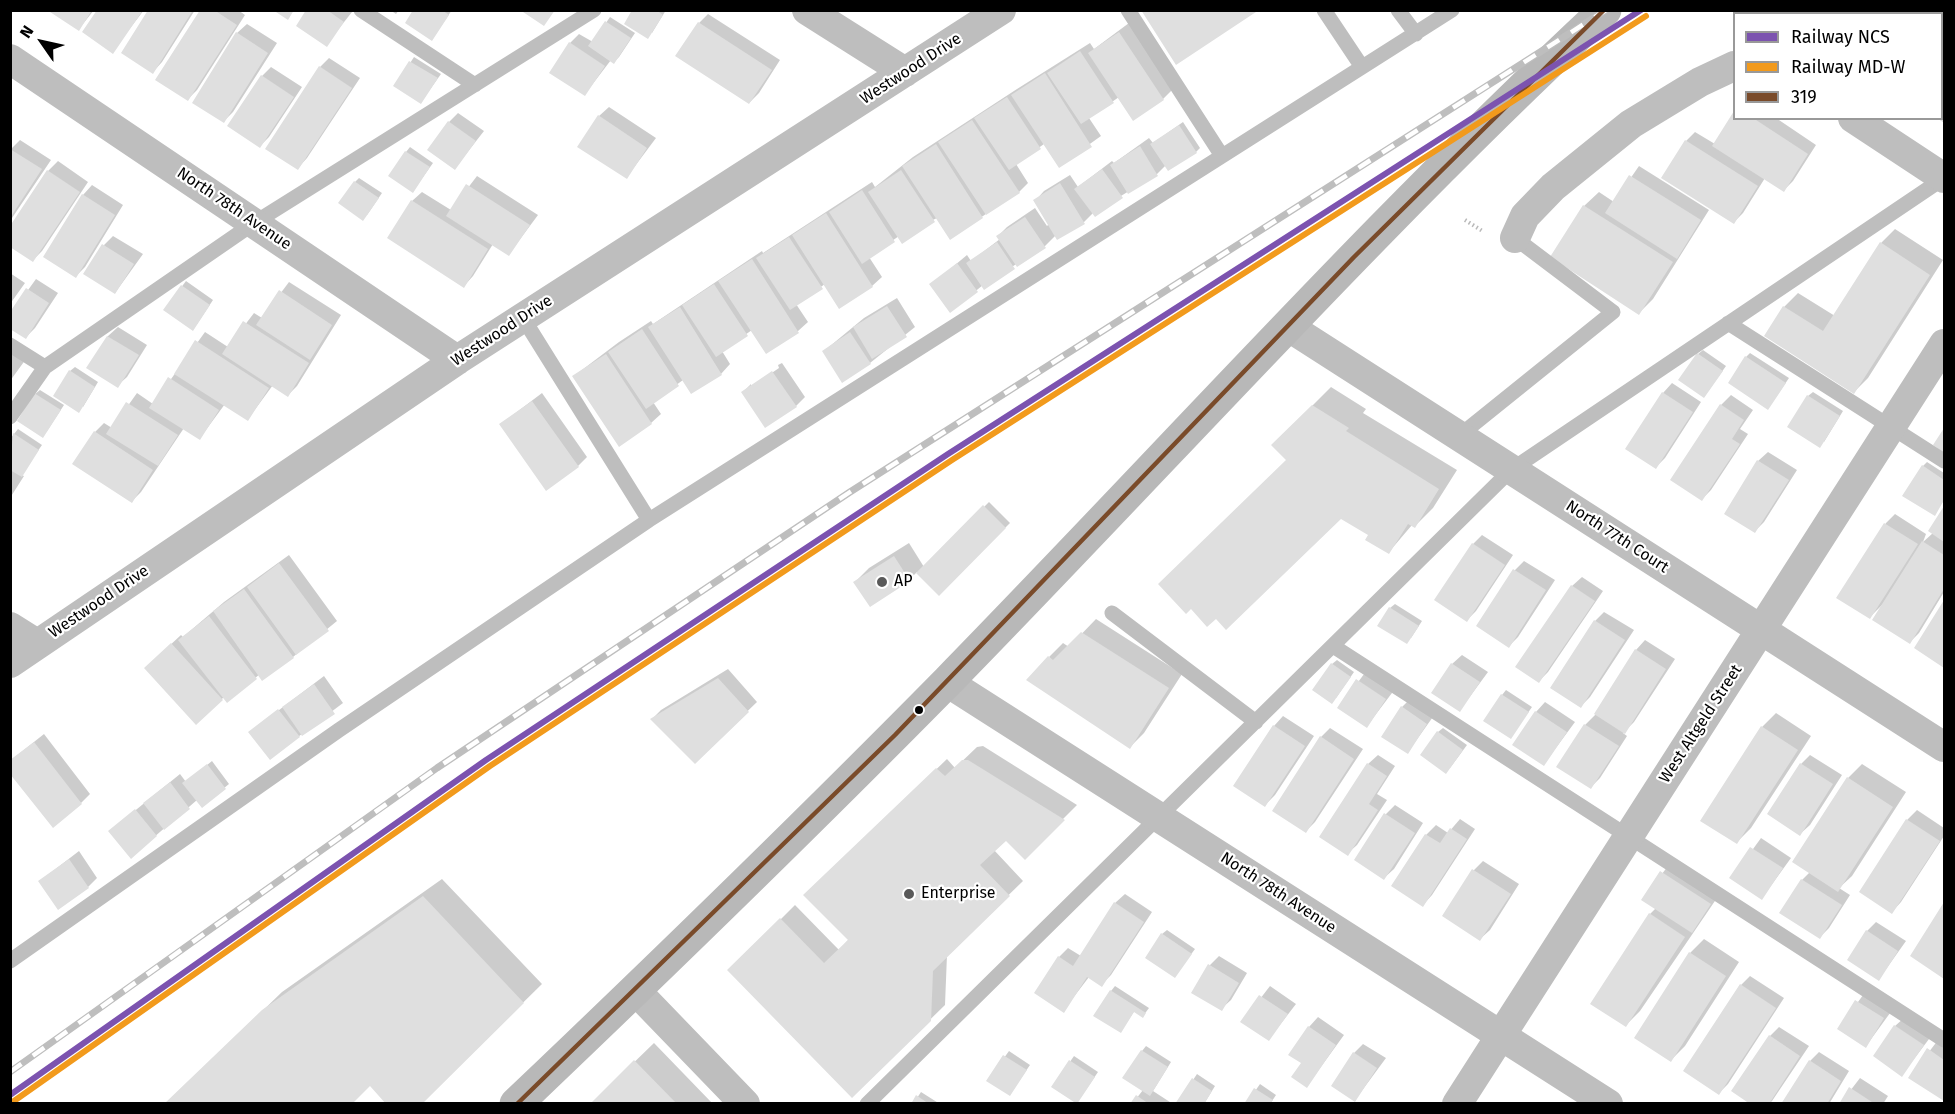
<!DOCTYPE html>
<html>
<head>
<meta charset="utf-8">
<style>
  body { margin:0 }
  #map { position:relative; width:1955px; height:1114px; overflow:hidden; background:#fff; font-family:"Fira Sans",sans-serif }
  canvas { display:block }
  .frame { position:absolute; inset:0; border:12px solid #000; pointer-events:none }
  .legend { position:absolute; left:1733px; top:12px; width:210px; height:108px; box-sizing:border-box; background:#fff; border:2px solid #999; margin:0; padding:8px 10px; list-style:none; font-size:18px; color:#000 }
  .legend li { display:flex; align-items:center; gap:12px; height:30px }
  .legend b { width:30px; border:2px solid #999 }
  .north { position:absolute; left:12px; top:12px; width:60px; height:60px; -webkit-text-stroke:4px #fff; paint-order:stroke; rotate:304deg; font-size:16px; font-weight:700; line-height:24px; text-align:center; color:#000 }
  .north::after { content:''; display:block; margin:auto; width:21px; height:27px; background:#000; clip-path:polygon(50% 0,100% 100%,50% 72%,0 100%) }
</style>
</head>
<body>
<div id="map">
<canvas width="1955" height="1114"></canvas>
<div class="frame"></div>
<ul class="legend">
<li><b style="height:8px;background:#7c53af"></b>Railway NCS</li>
<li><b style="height:8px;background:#f29a1c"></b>Railway MD-W</li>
<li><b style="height:8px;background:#7a4b2a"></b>319</li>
</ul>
<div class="north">N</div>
</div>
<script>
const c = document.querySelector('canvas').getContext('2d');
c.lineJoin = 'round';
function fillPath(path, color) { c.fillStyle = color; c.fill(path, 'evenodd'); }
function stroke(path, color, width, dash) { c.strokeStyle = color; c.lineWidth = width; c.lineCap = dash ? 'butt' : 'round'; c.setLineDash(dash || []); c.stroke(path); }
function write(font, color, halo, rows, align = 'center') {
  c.font = font + ' "Fira Sans",sans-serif'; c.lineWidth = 4.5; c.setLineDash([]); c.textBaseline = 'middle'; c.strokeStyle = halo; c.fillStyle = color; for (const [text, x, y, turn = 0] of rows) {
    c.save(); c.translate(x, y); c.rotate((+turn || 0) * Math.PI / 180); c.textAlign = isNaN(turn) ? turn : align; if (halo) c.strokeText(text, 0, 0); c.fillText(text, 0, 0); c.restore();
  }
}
const shadow = new Path2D(`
  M50,10H94L79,29Z
  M99,10H144L112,52Z
  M150,10H195L162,62L153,72Z
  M202,10H238L245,15L197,90L188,99Z
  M308,10H350L352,12L326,45Z
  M390,10H399L396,14Z
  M415,10H452L432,39Z
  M634,10H666L652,33Z
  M708,14L780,60L759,93L749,103L699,23Z
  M610,17L635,33L619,57L614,62L611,60L585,94L570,43L579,34L593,42Z
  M1129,23L1172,90L1163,99L1119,97L1089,118L1101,136L1059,166L1044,144L1016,164L1028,183L1019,192L950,238L937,218L899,236L869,257L882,277L872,286L825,284L796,304L808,322L798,331L766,352L752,330L722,351L730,364L721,374L691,392L683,380L653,402L661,414L651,423L574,376L619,342L651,321L653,324L762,251L763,253L872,182L875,187L913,157L1017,89L1090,43L1094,49Z
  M247,24L277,43L233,112L224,121L237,33Z
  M414,57L441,74L421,102L395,86Z
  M329,58L360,78L307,158L298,168L320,67Z
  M271,67L302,87L269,137L260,146L262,76Z
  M1944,95V121L1940,118Z
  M609,107L656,138L626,178L599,116Z
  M458,113L484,131L455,168L449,122Z
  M1734,113V118H1776L1816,145L1793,181L1784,190L1765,178L1743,213L1734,222L1686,141L1695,132L1715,144Z
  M1183,122L1200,148L1196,152L1166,165L1157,174L1093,213L1084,222L1056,235L1045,246L983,285L951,311L931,285L967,255L971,261L1000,239L998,236L1007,227L1035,208L1047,226L1049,224L1035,201L1044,191L1070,175L1078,187L1112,161L1114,163L1149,138L1153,143Z
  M20,140L51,160L10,221V150Z
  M410,147L433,163L413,191L406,152Z
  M58,161L88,182L42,251L33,260L10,228L48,171Z
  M1639,166L1709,210L1653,299L1639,313L1552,257L1584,206L1599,192L1614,202Z
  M477,176L538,215L509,254L493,244L473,276L464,286L412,201L422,192L451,210Z
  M359,178L382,193L367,215L355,182Z
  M92,185L123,205L85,267L76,276L45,256L83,195Z
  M1895,229L1943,260L1868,378L1854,392L1766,336L1784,307L1798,293L1835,316L1881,243Z
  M113,236L143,254L115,293L104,245Z
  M10,273L25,283L10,304Z
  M36,279L58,293L35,328L26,337L10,315Z
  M186,281L213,300L197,324L165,309Z
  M289,282L341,315L297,386L288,395L273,385L248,419L225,404L200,438L184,428L141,492L132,501L95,432L104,423L112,428L137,393L153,404L205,332L228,347L254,313L262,318Z
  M897,298L915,327L870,363L824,351L864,318Z
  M118,327L147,345L127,377L117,386L88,368L108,336Z
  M10,348L26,359L10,381Z
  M1703,350L1726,366L1704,397L1698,354Z
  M1750,353L1789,378L1772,403L1746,357Z
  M782,363L805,397L796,406L743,392L751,384V387L779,368L778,365Z
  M75,367L98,382L83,407L70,371Z
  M1672,383L1701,402L1665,458L1656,467L1663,393Z
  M1331,387L1366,409L1363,413L1457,470L1433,508L1415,526L1412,525L1389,552L1273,445Z
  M40,390L64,405L47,431L35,394Z
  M1813,392L1843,411L1824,442L1808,396Z
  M542,393L587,457L578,466L501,424Z
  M1731,395L1753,410L1740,429L1748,434L1711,490L1702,499L1672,480L1721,405Z
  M18,429L42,445L21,475L24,476L10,498V439Z
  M1768,452L1797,470L1764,522L1755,531L1758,461Z
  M1927,462L1944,473V500L1934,514L1923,466Z
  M989,502L1010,523L939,594L917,572L909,580L855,582L869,568L909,543L924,567Z
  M1944,508V592L1919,633L1910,642L1882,605L1870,617L1838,598L1886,523L1895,514L1926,534L1923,542L1933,533L1930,531Z
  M1482,535L1513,555L1476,611L1467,620L1473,544Z
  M289,555L337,621L293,657L260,674L227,701L224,697L196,723L155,659L181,635L183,637L224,602Z
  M1524,561L1555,580L1518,637L1509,646L1515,570Z
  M1582,577L1603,591L1548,672L1539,681L1518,666L1572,586Z
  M1944,602V666L1916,647Z
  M1395,604L1422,621L1411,638L1390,608Z
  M1604,612L1634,630L1590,697L1581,706L1595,621Z
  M1096,619L1182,674L1144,733L1130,747L1049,657L1063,643L1069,647Z
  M1645,640L1675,659L1634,722L1623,733L1627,736L1600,778L1590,788L1585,725L1596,714L1636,650Z
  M1462,655L1488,672L1460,710L1452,664Z
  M1337,660L1354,672L1336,698L1332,664Z
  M728,669L757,702L695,762L652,719L661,710Z
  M1367,670L1395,689L1367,726L1339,708Z
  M324,676L343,703L270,758L250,732Z
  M1506,690L1532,707L1511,737L1502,695Z
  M1411,698L1435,714L1408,752L1402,707Z
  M1545,702L1575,722L1544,764L1536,712Z
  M1776,713L1811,736L1751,828L1737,842L1762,727Z
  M1283,716L1314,736L1275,795L1265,805L1274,726Z
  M1330,728L1363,749L1315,822L1306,831L1321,737Z
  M1443,728L1467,745L1450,768L1438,732Z
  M44,734L90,794L81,803L15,757Z
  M983,746L1077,805L1025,857L1007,838L994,850L1023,881L947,955L945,1005L852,1096L730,970L795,905L839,950L849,939L819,882L947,759L955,768L977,747Z
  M1378,755L1395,766L1377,794L1387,800L1357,845L1347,854L1368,764Z
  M1810,755L1842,775L1810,825L1800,834L1801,764Z
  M212,761L229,784L202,806L197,800L131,857L110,831L180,774L186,782Z
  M1862,764L1906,792L1852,876L1839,888L1850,895L1829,928L1820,937L1802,880L1810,872L1848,778Z
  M1395,805L1423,823L1394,869L1384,878L1356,859L1386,814Z
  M1917,810L1944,828V836L1901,902L1892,912L1861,892L1907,820Z
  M1460,819L1475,829L1432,895L1423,905L1393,886L1426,835L1436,825L1448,833Z
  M1761,838L1791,858L1762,898L1732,878Z
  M79,851L97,878L88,887L40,881Z
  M1483,861L1519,884L1490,930L1480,939L1444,915L1474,870Z
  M1671,862L1719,895L1640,1011L1626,1025L1650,914L1656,908L1643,899Z
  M442,879L542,984L420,1104L370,1084L166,1104L282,992Z
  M1125,894L1152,912L1111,975L1101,985L1089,977L1063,1011L1059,957L1068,948L1081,956L1115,903Z
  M1944,905V977L1912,956Z
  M1876,922L1906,941L1879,979L1867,931Z
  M1167,930L1195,949L1175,976L1162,934Z
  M1704,939L1739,962L1685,1046L1671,1060L1690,953Z
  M1219,956L1247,973L1231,1000L1221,1009L1193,992L1210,965Z
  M1750,976L1784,998L1728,1084L1719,1093L1741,985Z
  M1115,986L1149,1008L1143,1016L1135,1010L1121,1031L1111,991Z
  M1270,986L1296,1004L1269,1039L1243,1021Z
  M1866,991L1893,1009L1866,1046L1839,1028Z
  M1318,1017L1344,1035L1307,1086L1303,1062L1309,1027Z
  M1905,1017L1932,1035L1902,1075L1895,1026Z
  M1779,1027L1809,1046L1772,1101L1769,1104H1753L1770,1036Z
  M1938,1040L1944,1044V1099L1910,1077Z
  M654,1043L713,1104H591Z
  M1363,1044L1386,1058L1355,1100L1354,1053Z
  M1146,1046L1171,1062L1153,1091L1173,1104H1132L1143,1090L1142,1051Z
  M1009,1051L1030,1065L1010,1094L988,1080Z
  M1819,1052L1849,1071L1829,1104H1783L1810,1061Z
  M1074,1056L1098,1072L1081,1097L1053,1086Z
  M1197,1074L1215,1086L1204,1104H1177Z
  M1860,1078L1888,1096L1883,1104H1840Z
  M1260,1084L1276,1095L1270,1104H1246Z
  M921,1092L940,1104H913Z`);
const building = new Path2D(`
  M47,10H92L79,31Z
  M97,10H143L113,54L82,32Z
  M148,10H193L153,74L121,53Z
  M200,10H214L237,25L188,101L155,80Z
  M273,10H294L288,20Z
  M306,10H327L344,22L327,47L296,26Z
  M413,10H442L449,15L432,41L405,23Z
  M520,10H555L544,26Z
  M632,10H656L663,15L648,39L624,24Z
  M1141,10H1259L1176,65Z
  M605,21L631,38L614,64L588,46Z
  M698,22L772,70L749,104L675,56Z
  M236,32L268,53L224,123L192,103Z
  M1119,32L1164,100L1133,121L1088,53Z
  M569,42L605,66L585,96L549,73Z
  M1080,51L1114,103L1081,124L1047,73Z
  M409,61L438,78L421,104L393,86Z
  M319,66L352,88L298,170L265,149Z
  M1045,73L1092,147L1059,168L1011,95Z
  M261,75L294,97L260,148L227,126Z
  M1944,93V123L1937,118H1942V97Z
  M1007,97L1041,149L1009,170L974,118Z
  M1734,111V118H1753L1808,154L1784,192L1712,146Z
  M598,115L647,148L627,179L577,147Z
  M972,120L1020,193L986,215L938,142Z
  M448,121L476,141L455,170L427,150Z
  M1179,125L1197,153L1168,171L1150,144Z
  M1685,140L1758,186L1734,224L1661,178Z
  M936,144L983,218L950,240L902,166Z
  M1140,146L1158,176L1128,194L1110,165Z
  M10,149L42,169L10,218Z
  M405,151L430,167L413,193L388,176Z
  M1102,169L1123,198L1095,217L1074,189Z
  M47,170L80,192L33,262L10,247V226Z
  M901,170L935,222L902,244L868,192Z
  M1629,175L1701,220L1677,259L1605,213Z
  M354,181L379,198L363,221L338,203Z
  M1060,183L1085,224L1057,240L1033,200Z
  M466,184L530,225L509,256L446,216Z
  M862,190L895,242L862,264L829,212Z
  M82,194L115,215L76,278L43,257Z
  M411,200L488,249L464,288L387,238Z
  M1583,205L1673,262L1639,315L1550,257Z
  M826,213L873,287L839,309L792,235Z
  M1025,217L1046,248L1017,267L996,236Z
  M789,237L823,289L790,310L756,258Z
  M997,242L1015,269L984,290L966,263Z
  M1880,242L1930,275L1854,394L1764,336L1783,306L1823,331Z
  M102,244L134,264L115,294L83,274Z
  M752,259L799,333L766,354L718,281Z
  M957,263L978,292L950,313L929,284Z
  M714,284L748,336L716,357L682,305Z
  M181,285L210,305L193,331L163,310Z
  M26,288L49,303L26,339L10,329V312Z
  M279,290L332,325L310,360L256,325Z
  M887,306L907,337L872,359L853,327Z
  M680,307L722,375L691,394L648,327Z
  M243,321L309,363L288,397L222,354Z
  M642,329L679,386L646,409L608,352Z
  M850,332L871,364L842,383L822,351Z
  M107,336L139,355L118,388L86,368Z
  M195,340L269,388L248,421L174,374Z
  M1697,353L1723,371L1704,398L1678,380Z
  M606,354L652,424L619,447L572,376Z
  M1745,356L1786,383L1768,410L1728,383Z
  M69,370L95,387L79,413L53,396Z
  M772,371L797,407L765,428L741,392Z
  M168,377L219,410L200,440L149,408Z
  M1662,392L1693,412L1656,469L1625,449Z
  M34,393L61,410L43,438L17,421Z
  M1807,395L1840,416L1820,448L1787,427Z
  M532,401L579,467L546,491L499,424Z
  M126,402L178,435L158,466L106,434Z
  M1720,404L1744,420L1732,439L1740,444L1702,501L1670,480Z
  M1312,405L1349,428L1346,431L1439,489L1415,528L1408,524L1389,554L1365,540L1368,535L1341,519L1226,630L1216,619L1207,627L1191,609L1186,614L1158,584L1286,460L1271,445Z
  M1944,428V453L1933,445Z
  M94,431L153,470L132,503L72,464Z
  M13,433L39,450L22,477L10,470Z
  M1757,460L1789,480L1755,533L1724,514Z
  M1922,465L1944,480V500L1935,516L1902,496Z
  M983,505L1006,528L939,596L916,573Z
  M1944,506V542L1928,531Z
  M1884,523L1918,544L1870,619L1836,598Z
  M1922,541L1944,555V589L1910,644L1872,620Z
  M1472,543L1505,565L1467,622L1434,600Z
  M894,556L910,581L870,607L853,582Z
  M279,563L329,631L296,655L247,587Z
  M1513,569L1546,590L1509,648L1476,626Z
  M1571,585L1595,601L1539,683L1515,667Z
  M244,589L294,658L262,681L213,611Z
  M1944,600V668L1914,648Z
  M1389,607L1419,626L1407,644L1377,626Z
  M209,616L257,679L227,703L178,640Z
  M1594,620L1625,640L1581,708L1550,688Z
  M1081,632L1169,688L1130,749L1026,680L1048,656L1053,660Z
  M171,643L223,700L196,725L144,668Z
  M1635,649L1666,669L1625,734L1594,714Z
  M1331,663L1351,677L1332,704L1312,690Z
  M1451,663L1480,682L1460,712L1431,693Z
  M718,678L749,712L695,764L650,719Z
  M1356,679L1386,699L1367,728L1337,708Z
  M314,684L335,714L302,736L282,707Z
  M1501,694L1529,712L1511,739L1483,721Z
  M1401,706L1427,724L1408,754L1381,737Z
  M278,709L300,737L270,760L248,732Z
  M1535,711L1567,732L1544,766L1512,745Z
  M1584,724L1619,746L1591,789L1556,767Z
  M1273,725L1305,746L1265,807L1233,786Z
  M1761,726L1798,750L1737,844L1700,821Z
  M1437,731L1463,750L1446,774L1420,755Z
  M1320,736L1354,759L1306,833L1272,811Z
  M34,742L82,804L53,828L10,774V760Z
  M962,760H968L1065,820L1025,860L1006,841L980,865L1010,896L933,971L931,1021L852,1098L727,970L780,918L824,963L848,940L803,895L936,768L945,776Z
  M1367,763L1387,776L1369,804L1378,810L1348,856L1319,837Z
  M1800,763L1833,784L1800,836L1767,814Z
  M207,764L226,789L202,808L182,783Z
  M1847,777L1893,807L1838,892L1792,862Z
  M170,782L190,809L164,830L143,803Z
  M135,809L157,836L131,859L108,831Z
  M1384,813L1415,833L1384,880L1354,860Z
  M1906,819L1940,841L1892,914L1859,892Z
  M1450,828L1467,839L1423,907L1391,886L1425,834L1440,843Z
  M1750,847L1783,868L1762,900L1729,878Z
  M69,859L89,888L58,910L38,881Z
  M1472,869L1511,894L1480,941L1442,916Z
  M1660,871L1711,904L1692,933L1641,900Z
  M1801,879L1842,905L1820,939L1779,913Z
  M423,896L524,1003L422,1104H386L370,1086L352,1104H164L262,1010Z
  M1114,902L1144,922L1102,987L1087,977L1064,1013L1034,993L1058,956L1073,966Z
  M1944,902V979L1910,956Z
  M1649,913L1685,937L1626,1027L1590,1004Z
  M1866,930L1898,951L1879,981L1847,960Z
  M1161,933L1192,954L1175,978L1145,958Z
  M1689,952L1726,976L1671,1062L1634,1038Z
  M1208,964L1239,983L1222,1011L1191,993Z
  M1740,984L1776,1008L1719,1095L1683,1071Z
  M1110,990L1146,1013L1143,1018L1134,1012L1121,1033L1093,1016Z
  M1259,995L1288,1014L1269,1041L1240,1022Z
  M1855,1000L1884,1018L1866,1048L1837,1029Z
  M1894,1025L1924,1045L1902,1077L1873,1056Z
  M1308,1026L1336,1045L1307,1088L1291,1077L1301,1063L1288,1055Z
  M1769,1035L1800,1056L1769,1104H1750L1731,1091Z
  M1927,1048L1944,1060V1101L1908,1078Z
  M1141,1050L1168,1067L1150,1096L1122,1078Z
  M1353,1052L1377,1068L1355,1102L1331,1086Z
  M1003,1055L1027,1070L1010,1096L986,1081Z
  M634,1060L677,1104H590Z
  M1069,1060L1095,1077L1077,1104L1051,1087Z
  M1809,1060L1841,1081L1827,1104H1781Z
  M1192,1078L1212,1091L1204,1104H1175Z
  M1849,1087L1875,1104H1839Z
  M1254,1088L1273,1100L1270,1104H1244Z
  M916,1095L929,1104H911Z
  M1136,1095L1149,1104H1130Z`);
const path = new Path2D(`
  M1465,220L1484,232`);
const lane = new Path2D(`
  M361,10L475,85
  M1128,10L1222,156
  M1324,10L1362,67
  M1398,10L1416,34
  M523,318L649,520
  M1728,323L1944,461
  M10,345L45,367
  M10,417L45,367L254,223L594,10
  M1459,436L1613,312L1515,238
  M1112,613L1256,722
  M1333,646L1944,1040
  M10,961L339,730L649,520L1452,10
  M867,1104L1511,470L1944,178`);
const street = new Path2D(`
  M807,10L905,72
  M1821,14L1825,10
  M10,59L457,360
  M1853,118L1944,178
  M1515,238L1525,216L1553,187L1631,124L1700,82L1734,66
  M1289,327L1944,747
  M10,627L37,644
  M10,663L457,360L1001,10
  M947,682L1608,1104
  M635,990L745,1104
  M1457,1104L1944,344`);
const secondary = new Path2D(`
  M516,1104C662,965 807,824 948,681C1167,457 1376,223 1605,10`);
const rail = new Path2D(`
  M10,1072L437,768L850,492L1606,10`);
const bus1 = new Path2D(`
  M517,1104L895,735L1354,257L1604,10`);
const rail1 = new Path2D(`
  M10,1095L486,760L948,454L1641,10`);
const rail2 = new Path2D(`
  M14,1101L490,766L952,460L1646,16`);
const markers = [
  [882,582,6,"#595959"],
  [919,710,5,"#000"],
  [909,894,6,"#595959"]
];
const streetNames = [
  ["Westwood Drive",911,69,-33],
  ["North 78th Avenue",234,209,34],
  ["Westwood Drive",502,331,-33],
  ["North 77th Court",1617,537,33],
  ["Westwood Drive",99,602,-34],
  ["West Altgeld Street",1701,724,-57],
  ["North 78th Avenue",1278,893,33]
];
const poiNames = [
  ["AP",894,582],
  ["Enterprise",921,894]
];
fillPath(shadow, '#0003');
fillPath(building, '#dfdfdf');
stroke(path, '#b9b9b9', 4, [1.5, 3]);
stroke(lane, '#bebebe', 15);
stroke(street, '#bebebe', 30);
stroke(secondary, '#b8b8b8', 33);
stroke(rail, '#bebebe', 7);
stroke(rail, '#fff', 4.5, [14]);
stroke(bus1, '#7a4b2a', 4.5);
stroke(rail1, '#7c53af', 6);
stroke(rail2, '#f29a1c', 6);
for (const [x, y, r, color] of markers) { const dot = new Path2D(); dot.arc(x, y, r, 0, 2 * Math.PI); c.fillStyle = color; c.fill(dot); stroke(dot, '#fff', 2); }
write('16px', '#000', '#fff', streetNames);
write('16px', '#000', '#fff', poiNames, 'left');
</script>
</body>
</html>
